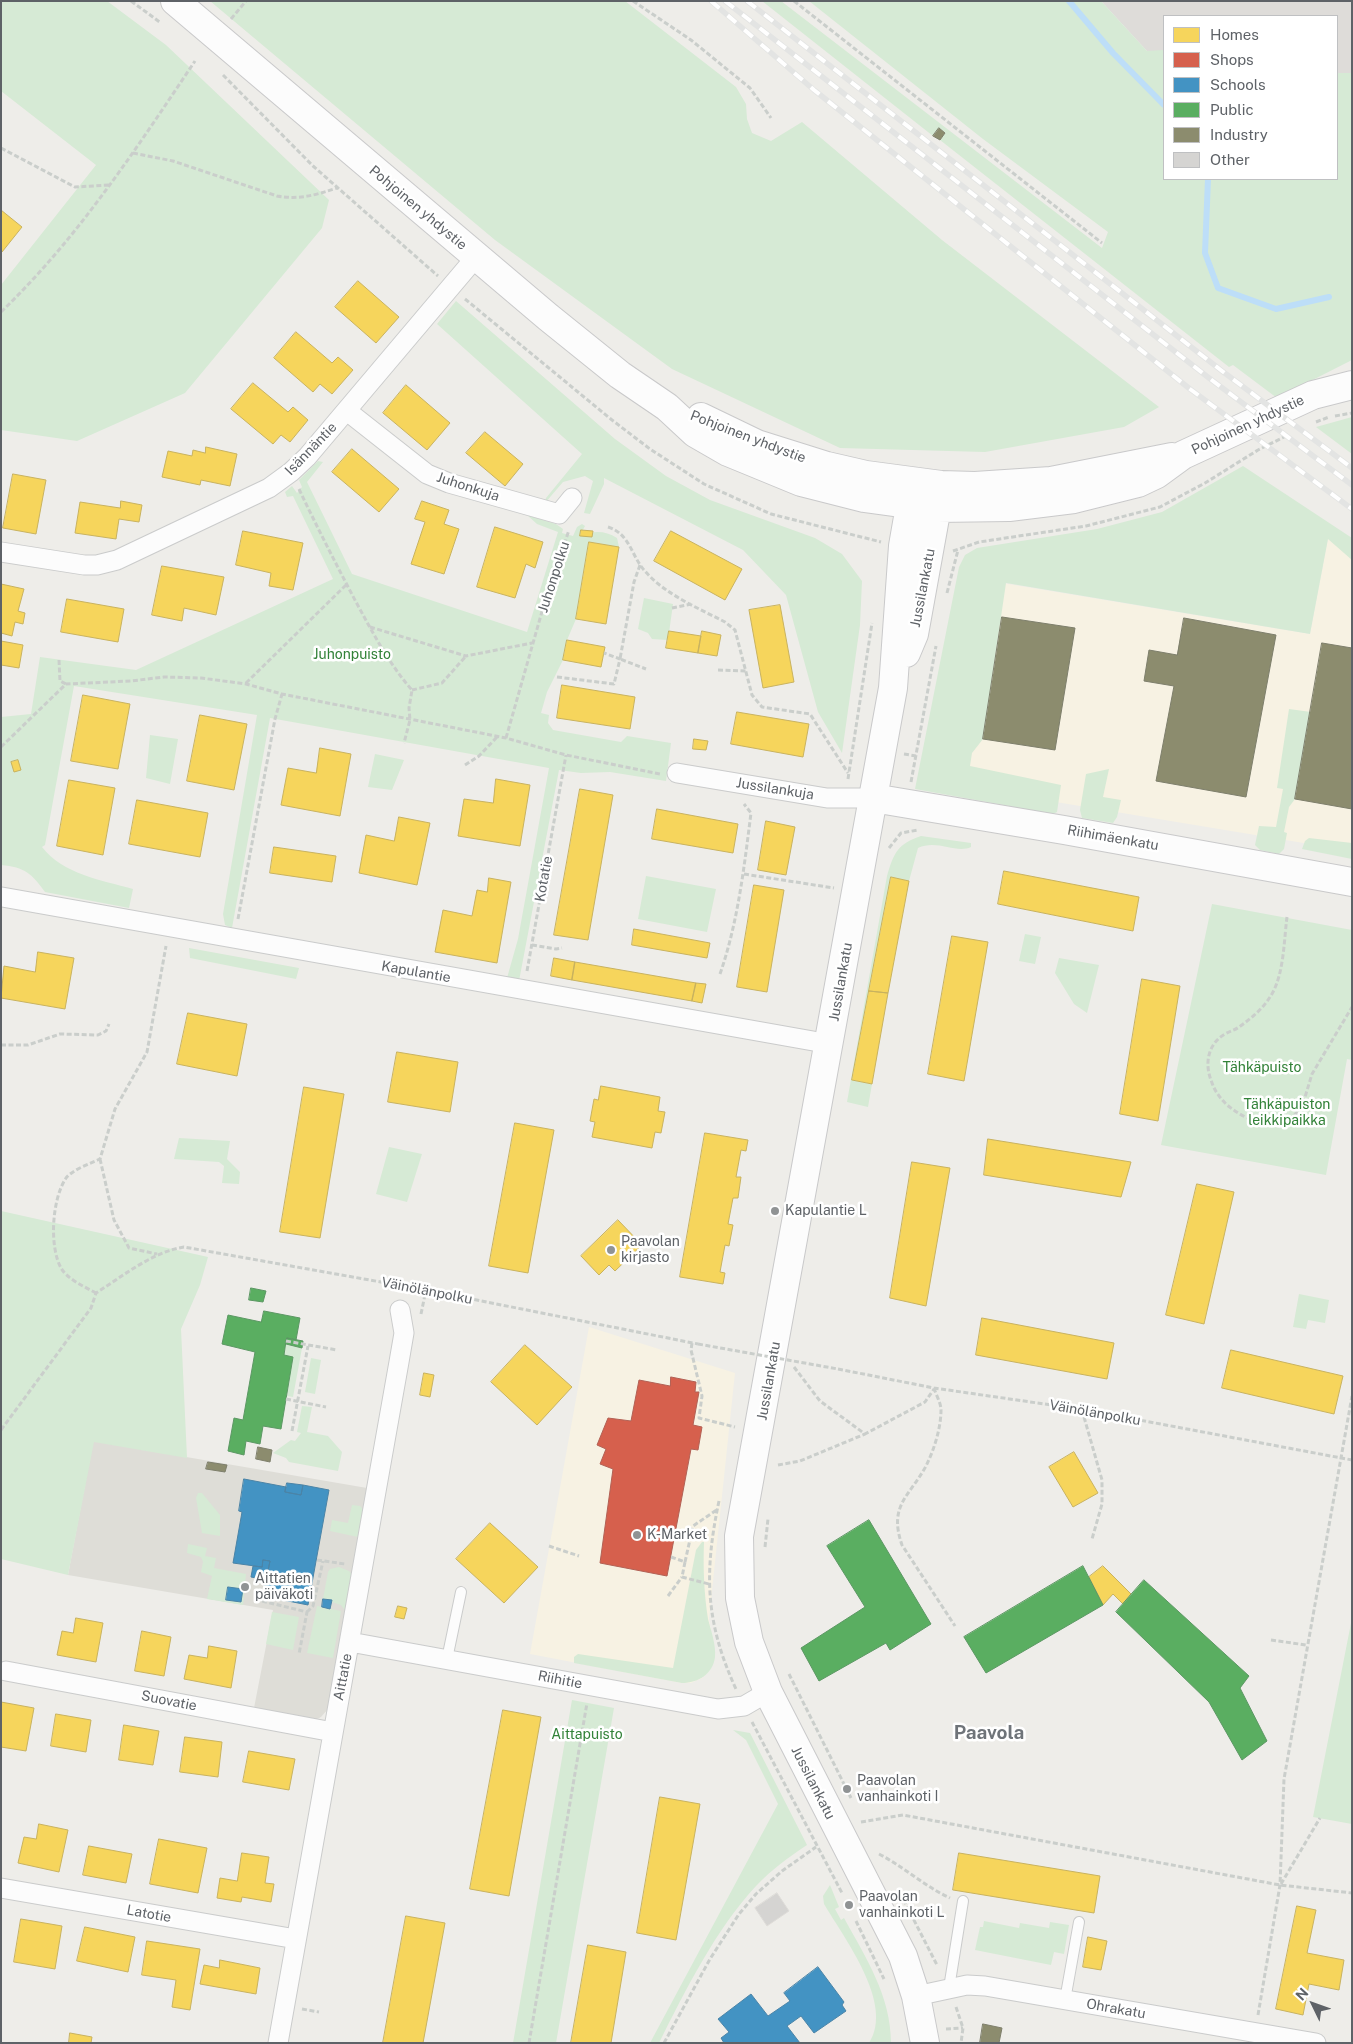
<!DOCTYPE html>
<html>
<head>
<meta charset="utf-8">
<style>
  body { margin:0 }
  #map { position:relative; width:1353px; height:2044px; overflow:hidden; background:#eeede9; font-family:"Public Sans",sans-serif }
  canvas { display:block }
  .frame { position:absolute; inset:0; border:2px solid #5e6267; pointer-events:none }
  .legend { position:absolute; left:1163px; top:15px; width:175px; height:165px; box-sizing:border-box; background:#fff; border:1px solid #bfc0c2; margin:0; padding:6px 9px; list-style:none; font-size:15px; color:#5e6267 }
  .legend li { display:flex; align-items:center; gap:10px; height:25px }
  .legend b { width:25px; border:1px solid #bfc0c2 }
  .north { position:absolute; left:1288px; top:1979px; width:50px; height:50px; -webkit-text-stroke:4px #fff; paint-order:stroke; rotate:312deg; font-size:14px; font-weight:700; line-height:20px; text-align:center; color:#5e6267 }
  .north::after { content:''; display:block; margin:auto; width:18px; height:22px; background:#5e6267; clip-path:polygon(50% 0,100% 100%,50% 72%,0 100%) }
</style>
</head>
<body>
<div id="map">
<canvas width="1353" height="2044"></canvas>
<div class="frame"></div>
<ul class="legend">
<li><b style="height:14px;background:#f6d55c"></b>Homes</li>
<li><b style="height:14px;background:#d6604d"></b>Shops</li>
<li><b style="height:14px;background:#4393c3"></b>Schools</li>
<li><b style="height:14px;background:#5aae61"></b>Public</li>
<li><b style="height:14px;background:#8c8c6e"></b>Industry</li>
<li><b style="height:14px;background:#d5d4d2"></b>Other</li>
</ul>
<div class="north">N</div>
</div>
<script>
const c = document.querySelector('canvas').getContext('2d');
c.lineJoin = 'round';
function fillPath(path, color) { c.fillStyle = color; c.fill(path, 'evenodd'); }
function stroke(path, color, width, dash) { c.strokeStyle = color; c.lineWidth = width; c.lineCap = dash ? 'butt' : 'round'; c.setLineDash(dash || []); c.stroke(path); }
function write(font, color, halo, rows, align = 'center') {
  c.font = font + ' "Public Sans",sans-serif'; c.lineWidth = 5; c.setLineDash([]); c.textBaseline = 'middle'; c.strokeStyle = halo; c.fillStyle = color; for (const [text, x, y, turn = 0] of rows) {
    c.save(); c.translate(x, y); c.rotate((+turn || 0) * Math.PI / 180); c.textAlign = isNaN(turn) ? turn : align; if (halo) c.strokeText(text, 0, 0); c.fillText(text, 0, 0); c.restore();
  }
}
const commercial = new Path2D(`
  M1328,538L1352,552V851L953,785L990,581L1310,634Z
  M589,1327L735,1373L709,1619L715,1657L709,1671L702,1678L691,1683H682L530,1654Z`);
const industrial = new Path2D(`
  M1101,1H1352V73H1337V16H1164V53L1147,51Z`);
const education = new Path2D(`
  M93,1441L367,1488L353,1576L328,1709L321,1717L315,1720L254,1708L273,1610L68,1575Z`);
const green = new Path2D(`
  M1,1H107L166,45L329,200L322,228L185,393L77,441L1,430V285L96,165L1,91Z
  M210,1H625L736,87L746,104L747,119L752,133L771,141L802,122L942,240L1159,407L1124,427L985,452L840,448L672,369L495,240Z
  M762,1H781L1102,248L1108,232L983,139L809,1H1101L1147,51L1164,50V179H1337V73H1352V360L1277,398L1233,365L1229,367L940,140L945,133L939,128L933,136Z
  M456,301L615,439L666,476L710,500L815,538L842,554L862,581L860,625L842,753L818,712L786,595L743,550L604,478V484L590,514L584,513L593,481L585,476L563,482L545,503L546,498L582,454L437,324Z
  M1352,417V454L1316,427Z
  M318,461L323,462L307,482L352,574L527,632L558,532L537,524L527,515L556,524L563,529L562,533L573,536L577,527L582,524L585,526L580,535C594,531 605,530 617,538L619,547L589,542L576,619L567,640L563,660L547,692L541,713L549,715L548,723L553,730L621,742L627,736L671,743L666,781L610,772L581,773L559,770L519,981L507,978L518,939L549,768L270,718L232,928L225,925L223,914L257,715L74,686L45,845L42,847C63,874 101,880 133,889L129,908L45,892C32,874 25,867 1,865V717L31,714L40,657L136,670L333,579L293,496L287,497L285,492L292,486L297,493L302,487L299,480Z
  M1243,466L1352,538V560L1328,539L1310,634L1006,583L983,739L972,753L970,766L1061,785L1057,812L1053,814L915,789L959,567L965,555L977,548L1097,529L1162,512Z
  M644,598L673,604L668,640L652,639L648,633L638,629Z
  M1289,709L1311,712L1295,799L1289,807L1284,832L1287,833L1284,849L1279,854L1260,850L1255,845L1259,826L1276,827L1283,789L1277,788Z
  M150,735L178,739L170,784L146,778Z
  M375,754L404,760L392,790L368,787Z
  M1109,769L1103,797L1121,800L1117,817L1113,823L1082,818L1080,810L1086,774Z
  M921,836L971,843V847C956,854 937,839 918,848L909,881L891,877L852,1080L872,1084L868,1107L847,1102L887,876C894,852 898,844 921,836Z
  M1309,838L1352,843V859L1302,849L1305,841Z
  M646,876L716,889L707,932L638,919Z
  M1212,904L1352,930V1060L1347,1059L1326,1175L1161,1145Z
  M1025,934L1041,937L1035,964L1019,961Z
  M189,948L299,968L296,979L190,958Z
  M1059,958L1099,965L1087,1013L1074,1004L1055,973Z
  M179,1138L230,1141L227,1159L240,1172L239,1184L222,1183L224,1166L219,1162L174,1159Z
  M389,1147L422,1154L407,1202L376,1194Z
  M1,1211L208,1257L200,1285L181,1329L187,1458L94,1442L68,1575L1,1559Z
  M1299,1294L1329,1300L1325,1323L1308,1320L1306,1329L1293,1327Z
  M286,1344L302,1348L293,1397L287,1396L293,1357L284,1355Z
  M311,1358L321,1360L315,1394L305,1392Z
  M302,1406L312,1407L307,1432L328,1436L342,1452L338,1471L289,1462L286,1458L273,1453L291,1440L295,1441L301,1433L297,1432Z
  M198,1493H202L220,1515V1536L202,1533L196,1498Z
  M352,1505L360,1506L363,1509L358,1537L330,1531L332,1520L348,1523Z
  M702,1542H704C703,1568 704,1593 708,1619C711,1631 716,1644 715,1657C713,1674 698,1683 682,1683L574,1663V1657L578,1654L673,1668L696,1550Z
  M188,1544L207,1548L205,1556L216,1558L214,1568L246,1574L243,1605L207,1599L212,1576L201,1572L203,1562L201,1557L187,1553Z
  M339,1567L349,1571L353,1576L346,1612L341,1605L323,1599L328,1572L330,1569Z
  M317,1606L341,1611L333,1658L307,1653Z
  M272,1612L299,1617L293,1650L266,1644Z
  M1352,1618V1824L1313,1817Z
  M572,1700L614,1708L556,2043H513Z
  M733,1730L750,1733L807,1845C789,1857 771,1870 756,1886C716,1929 685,1991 659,2043H650L778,1804L746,1740Z
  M830,1885L839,1907L835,1909L841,1920L844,1918C866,1958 891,1996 891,2043H869C895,2004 844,1938 824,1904L823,1896Z
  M984,1921L1019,1928L1020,1923L1049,1928L1050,1922L1069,1925L1064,1954L1054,1952L1051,1965L975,1950L980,1927H983Z`);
const homes = new Path2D(`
  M1,210L22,227L2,252L1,251Z
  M358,281L399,317L376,343L335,307Z
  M296,332L332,363L338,357L353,370L332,394L320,384L313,392L274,358Z
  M253,383L288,412L293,407L308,420L290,442L281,435L273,444L231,409Z
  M406,385L450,423L427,450L383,413Z
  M485,432L523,464L505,486L466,453Z
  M206,447L237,454L230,486L201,480L200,485L162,477L168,451L192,456L193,450L205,453Z
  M352,449L399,489L379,512L332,472Z
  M13,474L46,480L36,534L3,528Z
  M121,501L142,505L139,522L119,519L116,539L75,533L80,502L120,508Z
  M422,501L449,510L444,524L459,529L444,574L411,564L425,522L415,519Z
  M495,527L543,542L535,568L526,564L515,598L477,587Z
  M581,530L593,531L592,537L580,536Z
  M243,531L303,543L293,590L269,586L271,573L236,565Z
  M671,531L742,569L725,600L654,561Z
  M589,542L619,547L606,624L576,619Z
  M162,566L224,577L216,615L184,608L182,621L152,615Z
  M1,584L24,589L18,611L25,613L23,624L15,622L12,636L1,633Z
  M67,599L124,609L118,642L61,632Z
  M780,605L794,682L763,688L749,610Z
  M669,631L701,636L698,653L666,648Z
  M702,631L721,635L717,656L698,653Z
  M567,640L605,647L601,667L563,660Z
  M1,641L23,645L19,668L1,665Z
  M562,685L635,697L630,729L557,718Z
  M83,695L130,704L118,769L71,761Z
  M737,712L809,724L803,757L731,744Z
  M200,715L247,724L234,790L187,781Z
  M694,739L708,741L706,750L693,749Z
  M320,748L351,754L340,816L281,805L288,768L316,773Z
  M18,760L21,770L14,772L11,762Z
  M496,779L530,785L520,846L458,836L464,799L493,803Z
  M69,780L115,788L103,855L57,846Z
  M580,789L613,795L588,940L554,935Z
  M137,800L208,813L200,857L129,844Z
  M657,809L738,824L733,853L652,839Z
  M399,817L430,823L417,885L359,873L366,835L394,841Z
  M766,821L795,827L786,875L758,870Z
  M274,847L336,856L332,882L270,873Z
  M1004,871L1139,897L1133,931L998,904Z
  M891,877L909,881L888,993L869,991Z
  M489,878L511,882L497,963L435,952L443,910L472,916L477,890L487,892Z
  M754,885L784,890L767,992L737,987Z
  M634,929L710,943L707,958L632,945Z
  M952,936L988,942L964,1081L928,1074Z
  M38,952L74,958L65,1009L1,998L4,966L35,972Z
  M554,958L575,962L572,980L551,976Z
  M575,962L696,983L692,1001L572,980Z
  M1142,979L1180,986L1158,1121L1120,1114Z
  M696,983L706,984L702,1003L692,1001Z
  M869,991L888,993L872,1084L852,1080Z
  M188,1013L247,1024L237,1076L177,1064Z
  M397,1052L458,1062L450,1112L388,1102Z
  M601,1086L660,1097L658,1111L665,1112L661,1133L655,1132L652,1148L592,1137L595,1122L590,1121L594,1099L598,1100Z
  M304,1087L344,1094L320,1238L280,1232Z
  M515,1123L554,1130L528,1273L489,1266Z
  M705,1133L748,1140L746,1151L741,1150L736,1177H741L738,1198H733L728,1224L733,1225L729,1246L725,1245L720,1272L725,1273L723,1284L680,1277Z
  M988,1139L1131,1162L1121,1197L984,1175Z
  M912,1162L950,1168L926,1306L890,1298Z
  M1197,1184L1234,1192L1204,1324L1166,1315Z
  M618,1220L642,1245L615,1271L609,1265L599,1275L581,1256Z
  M982,1318L1114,1343L1107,1379L976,1355Z
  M525,1345L572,1387L537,1425L491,1382Z
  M1231,1350L1343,1376L1334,1414L1222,1388Z
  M424,1373L434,1375L430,1397L420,1395Z
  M1074,1452L1098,1493L1073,1507L1049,1467Z
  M490,1523L538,1567L504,1603L456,1559Z
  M1103,1566L1131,1594L1123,1604L1113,1594L1103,1605L1089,1577Z
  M398,1606L407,1608L404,1619L395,1617Z
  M76,1618L103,1623L96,1662L57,1655L62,1631L73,1633Z
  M142,1631L171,1637L164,1676L135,1671Z
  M209,1646L237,1651L231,1688L184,1679L189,1655L207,1658Z
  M1,1702L34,1708L26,1751L1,1747Z
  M503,1710L541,1717L509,1896L470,1889Z
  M56,1714L91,1720L86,1752L51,1746Z
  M124,1725L159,1731L153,1765L119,1760Z
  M185,1737L222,1742L218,1777L180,1772Z
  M249,1751L295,1759L289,1790L243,1782Z
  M660,1797L700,1804L676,1940L637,1933Z
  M39,1824L68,1830L59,1872L18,1863L24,1837L36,1839Z
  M159,1839L207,1848L198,1893L150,1884Z
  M89,1846L132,1854L126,1883L83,1875Z
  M242,1853L269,1857L265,1883L274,1884L271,1902L242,1897L241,1902L217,1898L220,1878L237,1881Z
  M959,1853L1100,1876L1094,1913L953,1890Z
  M1297,1906L1316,1910L1307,1953L1344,1960L1339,1990L1309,1984L1303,2015L1276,2009Z
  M406,1916L445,1923L423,2043H383Z
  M21,1919L62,1926L55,1969L14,1962Z
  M85,1927L135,1937L128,1972L77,1961Z
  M1088,1937L1107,1941L1101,1970L1083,1967Z
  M147,1941L200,1949L190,2010L172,2007L176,1980L142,1975Z
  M588,1945L626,1952L611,2043H571Z
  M220,1960L260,1968L256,1994L200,1984L204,1965L219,1968Z
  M70,2033L92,2037L91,2043H69Z`);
const shops = new Path2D(`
  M671,1377L696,1382L695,1392H699L693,1425L702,1427L698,1450L691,1449L667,1576L600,1563L613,1469L600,1464L606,1449L597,1445L608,1418L631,1421L639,1380L670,1386Z`);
const schools = new Path2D(`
  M244,1479L286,1487L285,1492L301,1495L303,1485L329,1490L308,1605L263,1596L270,1561L263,1560L262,1567L233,1563L242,1512L239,1511Z
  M287,1483L303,1485L301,1495L285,1492Z
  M263,1560L270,1561L266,1580L251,1577L253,1566L262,1567Z
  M228,1587L243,1589L241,1602L226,1600Z
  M323,1599L332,1600L330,1609L322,1607Z
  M818,1967L844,2002L842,2005L846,2011L814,2033L801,2016L787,2026L800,2043H724L721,2038L729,2032L718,2019L751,1994L768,2016L790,2001L784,1993Z`);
const public = new Path2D(`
  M251,1288L266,1291L263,1302L249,1300Z
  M264,1311L300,1318L296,1340L287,1338L286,1341L284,1355L293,1357L281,1429L263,1426L260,1444L246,1441L244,1455L228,1451L234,1418L243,1420L255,1352L222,1344L228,1315L261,1322Z
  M287,1338L303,1341L302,1348L286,1344Z
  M869,1520L931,1624L890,1650L886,1643L819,1681L801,1648L865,1607L827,1546Z
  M1083,1566L1103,1605L986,1673L964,1637Z
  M1144,1580L1249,1676L1240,1688L1267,1741L1242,1760L1209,1702L1116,1612Z`);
const industry = new Path2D(`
  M939,128L945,133L940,140L933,136Z
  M1002,617L1075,628L1055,750L983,739Z
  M1184,618L1276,635L1246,797L1156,781L1174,686L1144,681L1149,650L1177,655Z
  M1322,643L1352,648V809L1295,799Z
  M258,1447L272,1450L270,1462L256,1459Z
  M208,1462L227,1465L225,1472L206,1469Z
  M983,2024L1002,2028L999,2043H980Z`);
const stream = new Path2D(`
  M1069,1L1113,53L1164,105
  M1208,179L1205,253L1218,288L1276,309L1329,297`);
const building = new Path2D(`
  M777,1893L789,1911L767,1926L755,1908Z`);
const path = new Path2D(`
  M131,1L161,23
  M633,1L691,40L750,88L771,118
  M794,1L1102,243
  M231,19L246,1
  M223,75L313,166L438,276
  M1,148L75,187L110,185
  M133,153L173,161L277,196C300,200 315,195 337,188
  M465,299L612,420L650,449L704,484L771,514L881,542
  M1,312C78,238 136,149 195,61
  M1335,416L1352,413
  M1316,422L1329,417
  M299,489C317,527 336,564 356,602C373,633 389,664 412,690L409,708L410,720L404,743
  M608,527C630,534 631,555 644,570C664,594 698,608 725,622L735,630L752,695L762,707L810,714L848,773
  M953,551L979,542L1086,526L1160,507L1205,483L1258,450L1288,435
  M640,565L634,582L620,659L646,669
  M947,593L958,550
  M672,608L691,604
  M370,627L466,656L532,643
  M59,660L60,681L66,684
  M718,670L746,671
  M557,677L614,684L620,659L604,653
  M246,683L347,584
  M412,690L442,683L466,656
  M506,738L543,608L569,530
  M1,747L66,684L131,681L164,677L201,678L246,684L282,694L506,738L566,755L660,774
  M904,754L916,756
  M465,765L479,756L497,737
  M848,779L872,623
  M911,782L936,646
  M889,848L901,833L918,830
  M744,874L834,888
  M1287,917C1284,940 1284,971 1273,992C1265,1007 1253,1017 1239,1027C1235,1030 1230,1031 1225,1034C1209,1043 1204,1062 1211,1080C1214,1090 1219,1097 1227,1105C1244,1119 1264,1127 1286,1124L1302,1107L1312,1074L1352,1007
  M238,919L275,719L282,694
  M532,945L556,949L562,948
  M527,971L566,755
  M720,974C738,922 744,868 751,813L744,804
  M1,1045H28L60,1034L98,1035L106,1031L109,1024
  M100,1159L114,1220L129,1248L157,1254
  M96,1293C85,1287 67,1279 61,1268C49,1246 52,1199 66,1178C72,1170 91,1163 100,1159L115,1109L147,1052L166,946
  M421,1314L426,1290
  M286,1341L337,1350
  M692,1343L691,1350L702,1396L699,1418L735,1427
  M794,1367L820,1401L865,1434L925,1402L934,1389
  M838,1369L934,1388L1086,1410L1352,1460
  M934,1388C936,1395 941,1403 941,1410C941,1428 934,1450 926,1466C910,1496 888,1505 902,1545L955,1626
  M286,1399L326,1407
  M1082,1410L1102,1480V1504L1092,1539
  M1,1430L91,1308L96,1293C123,1276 152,1252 184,1247L426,1290L698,1344
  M292,1431L308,1346
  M778,1465L800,1461L865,1434
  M719,1501C704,1572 705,1622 736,1689
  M549,1546L579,1556
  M765,1547L768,1519
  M671,1557L685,1562L682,1577L709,1584
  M317,1560L345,1564
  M685,1562L693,1526L718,1509
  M668,1596L682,1577
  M262,1601L307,1612L299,1654
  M307,1612L313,1606L323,1561
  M1271,1640L1306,1645
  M789,1674L851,1798
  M752,1722L842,1893
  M861,1822L903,1815L1280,1885L1352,1893
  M879,1854C904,1867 924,1886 950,1898
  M1281,1884L1320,1818
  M900,1893L937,1965
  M856,1921L884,1979
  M956,2007L963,2028L961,2043
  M302,2009L319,2012
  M1258,2015L1280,1885L1284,1779L1352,1396
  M946,2029L963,2028
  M529,2043L587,1703
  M664,2043L710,1959L739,1914L756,1894L782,1871L816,1847`);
const lane = new Path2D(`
  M447,1659L461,1592
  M949,1988L963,1901
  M1065,2000L1079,1922`);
const street = new Path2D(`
  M347,411L427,474L449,483L559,514L572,498
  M1,552L84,565H97L117,560L269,488L291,472L307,457L476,257
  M677,773L827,798H873
  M2,897L830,1044
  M350,1642L718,1709L744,1706L768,1692
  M6,1671L333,1732
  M1,1888L296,1939
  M916,1996L967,1985L985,1986L1316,2043
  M278,2043L399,1362L404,1333L400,1310`);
const secondary = new Path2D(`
  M175,1L548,317L620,375L667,407L695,433L728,452L801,482L864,498L937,508L1009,507L1074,499L1138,483L1157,474L1183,455L1313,395L1352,385
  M701,417L757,444L827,466L866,475L941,485L975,486L1051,481L1172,457
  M914,483L903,546L893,688L739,1536L740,1598L749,1642L768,1692L903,1956L916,1996L925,2043
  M906,653L914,634L940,490
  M873,798L1064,830L1352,882`);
const rail = new Path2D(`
  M711,1L814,90L1190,389L1352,509
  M725,1L1209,378L1352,485
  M747,1L1222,371L1352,468`);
const pathBridge = new Path2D(`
  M698,1344L838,1369`);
const markers = [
  [775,1211,5,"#909394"],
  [611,1250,5,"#909394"],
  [637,1535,5,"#909394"],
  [245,1587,5,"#909394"],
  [847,1789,5,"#909394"],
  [849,1905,5,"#909394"]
];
const streetNames = [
  ["Pohjoinen yhdystie",418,208,40],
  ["Pohjoinen yhdystie",1248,425,-25],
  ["Pohjoinen yhdystie",748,437,21],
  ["Isännäntie",311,449,-46],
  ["Juhonkuja",468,487,18],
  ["Juhonpolku",554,577,-72],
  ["Jussilankatu",923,588,-79],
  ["Jussilankuja",775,789,9],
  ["Riihimäenkatu",1113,838,10],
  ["Kotatie",544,879,-80],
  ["Kapulantie",416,972,10],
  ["Jussilankatu",841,982,-80],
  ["Väinölänpolku",427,1291,11],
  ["Jussilankatu",769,1381,-80],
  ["Väinölänpolku",1095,1413,10],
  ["Aittatie",343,1677,-79],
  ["Riihitie",560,1680,11],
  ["Suovatie",169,1701,11],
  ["Jussilankatu",813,1783,63],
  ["Latotie",149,1914,10],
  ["Ohrakatu",1116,2009,10]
];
const parkNames = [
  ["Juhonpuisto",352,655],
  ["Tähkäpuisto",1262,1068],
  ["Tähkäpuiston",1287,1105],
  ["leikkipaikka",1287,1121],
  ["Aittapuisto",587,1735]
];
const poiNames = [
  ["Kapulantie L",785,1211],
  ["Paavolan",621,1242],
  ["kirjasto",621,1258],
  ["K-Market",647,1535],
  ["Aittatien",255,1579],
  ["päiväkoti",255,1595],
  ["Paavolan",857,1781],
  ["vanhainkoti I",857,1797],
  ["Paavolan",859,1897],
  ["vanhainkoti L",859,1913]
];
const districtNames = [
  ["Paavola",989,1733]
];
fillPath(commercial, '#f7f2e3');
fillPath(industrial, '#dedcd9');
fillPath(education, '#deddd7');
fillPath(green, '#d6ead5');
fillPath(homes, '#f6d55c');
stroke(homes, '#c8b25f', 1);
fillPath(shops, '#d6604d');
stroke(shops, '#b26155', 1);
fillPath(schools, '#4393c3');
stroke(schools, '#4b84a7', 1);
fillPath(public, '#5aae61');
stroke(public, '#5b9763', 1);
fillPath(industry, '#8c8c6e');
stroke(industry, '#7e7f6c', 1);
stroke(stream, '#bddef8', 6);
fillPath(building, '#d5d4d2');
stroke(building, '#dedcd8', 1);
stroke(lane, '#cacbcb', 12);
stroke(street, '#cacbcb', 21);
stroke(secondary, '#c9c9ca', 30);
stroke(path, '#cacecb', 3, [5, 2.5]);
stroke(lane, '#fcfcfc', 10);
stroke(street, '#fcfcfc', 19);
stroke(secondary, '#fcfcfc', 28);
stroke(rail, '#e3e4e3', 5.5);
stroke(rail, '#fff', 4, [11]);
stroke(pathBridge, '#cacecb', 3, [5, 2.5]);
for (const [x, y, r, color] of markers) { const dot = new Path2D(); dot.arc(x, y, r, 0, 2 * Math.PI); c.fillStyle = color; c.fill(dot); stroke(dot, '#fff', 2); }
write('14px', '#5e6267', '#fff', streetNames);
write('14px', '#328238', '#fff', parkNames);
write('14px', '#5e6267', '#fff', poiNames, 'left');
write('bold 19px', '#6f7479', '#fff', districtNames);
</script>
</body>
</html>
